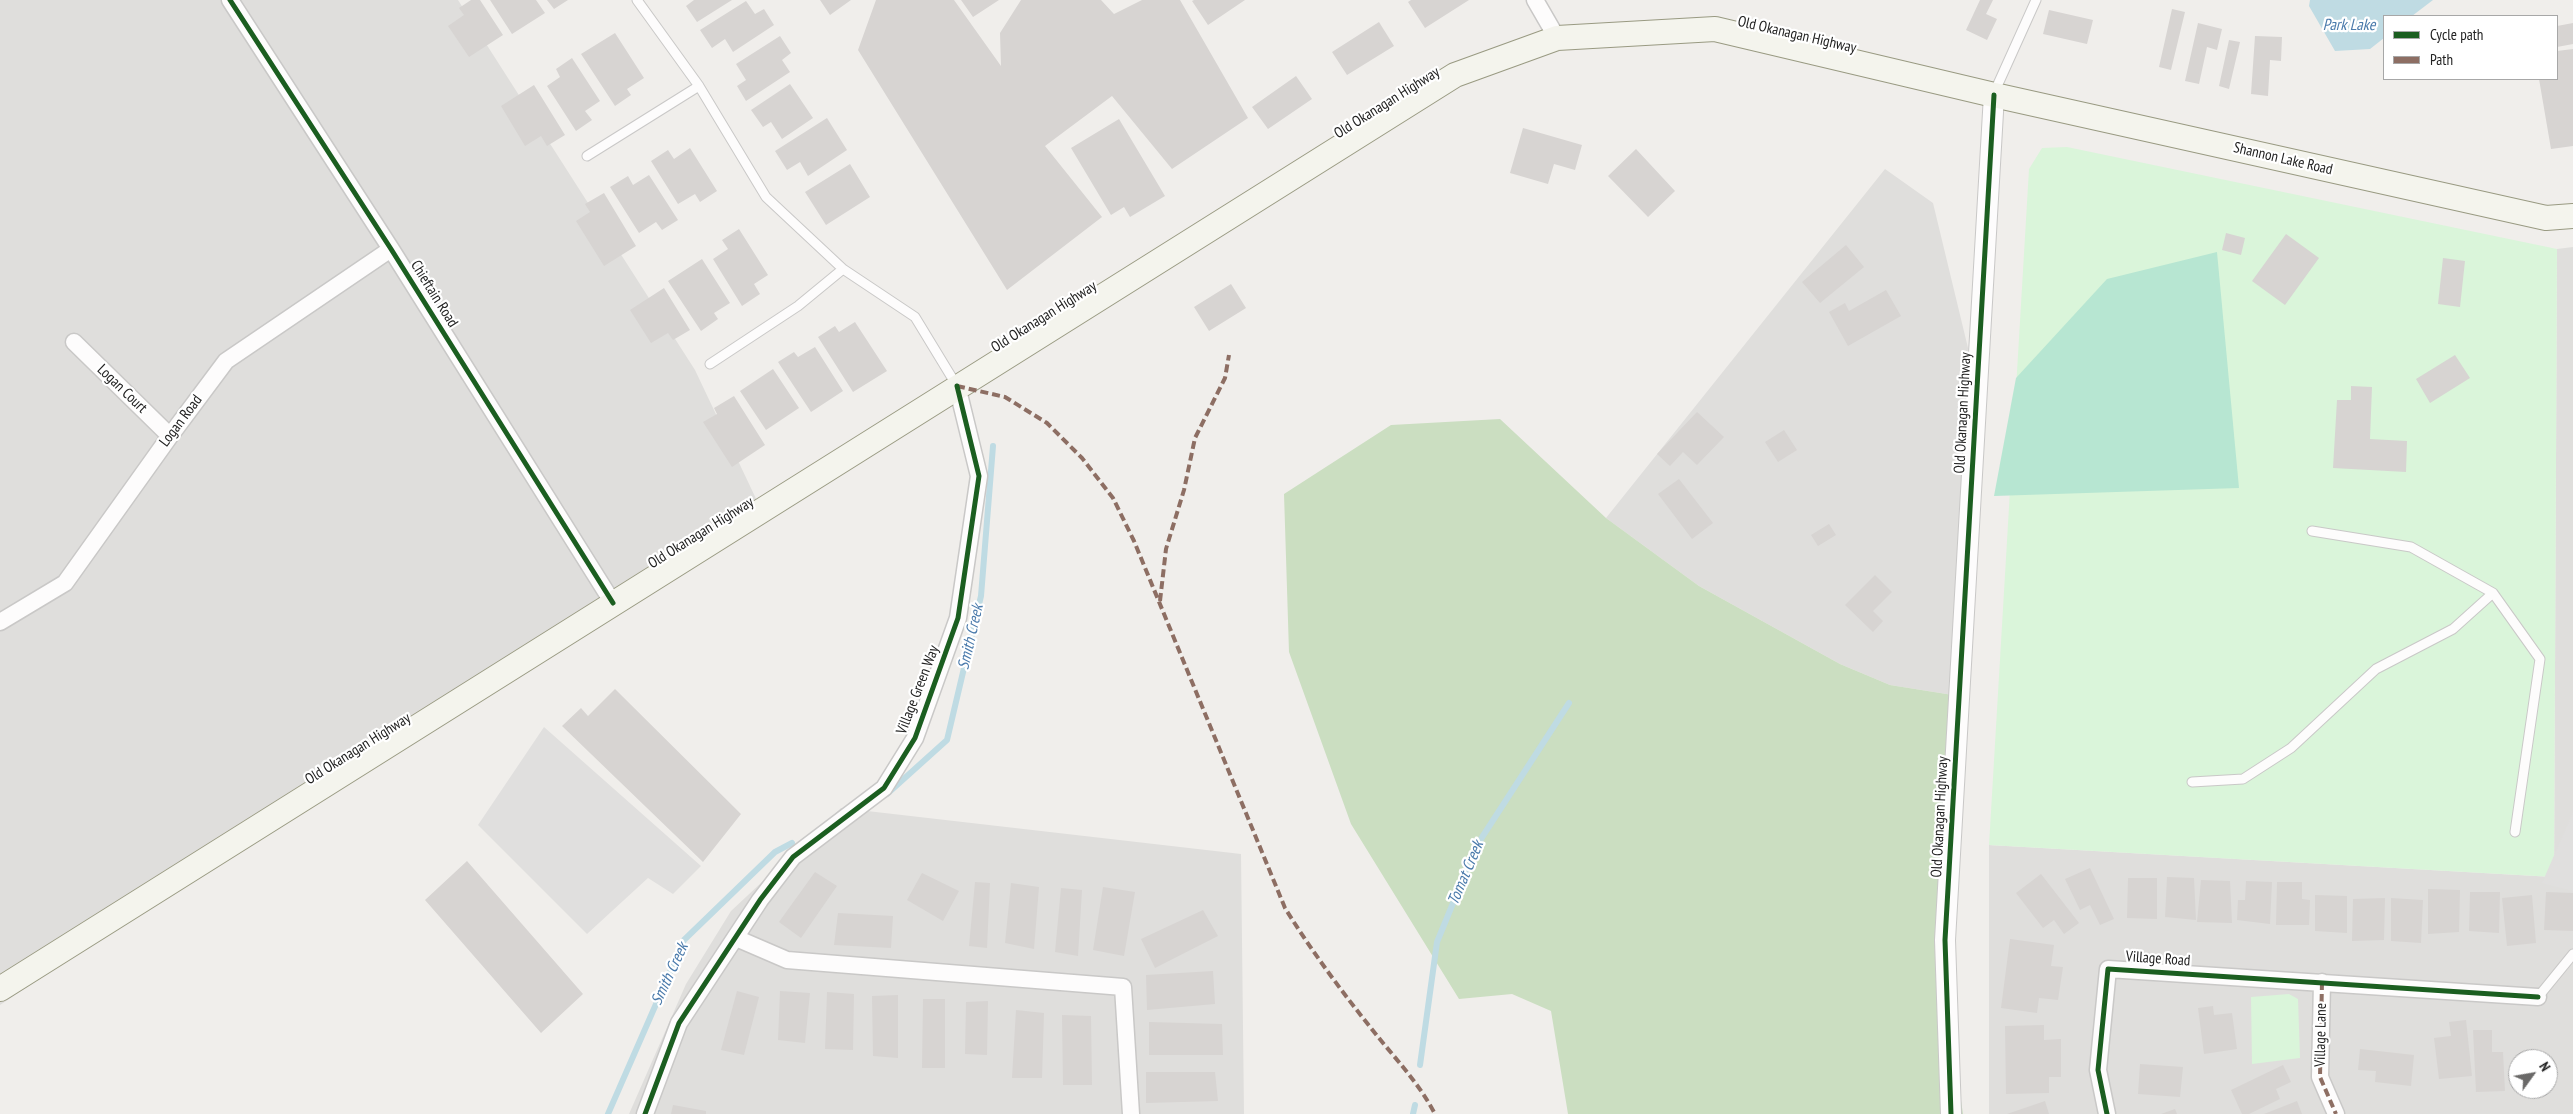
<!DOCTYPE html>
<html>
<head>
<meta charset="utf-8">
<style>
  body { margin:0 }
  #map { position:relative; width:2573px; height:1114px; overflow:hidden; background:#f0eeeb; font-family:"PT Sans Narrow",sans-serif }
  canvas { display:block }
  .legend { position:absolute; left:2383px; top:15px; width:175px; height:65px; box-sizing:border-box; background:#fff; border:1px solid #a7a7a7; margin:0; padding:6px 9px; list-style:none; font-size:15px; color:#222 }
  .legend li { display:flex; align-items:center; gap:10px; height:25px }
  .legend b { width:25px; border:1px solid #a7a7a7 }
  .north { position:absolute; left:2508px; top:1049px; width:50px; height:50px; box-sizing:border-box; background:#fff; border:1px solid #a7a7a7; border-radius:50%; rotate:58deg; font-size:14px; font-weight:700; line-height:20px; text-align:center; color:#222 }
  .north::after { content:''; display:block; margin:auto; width:18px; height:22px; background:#6a6968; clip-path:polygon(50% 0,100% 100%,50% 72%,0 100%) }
</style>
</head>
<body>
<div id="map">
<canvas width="2573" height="1114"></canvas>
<ul class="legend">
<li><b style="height:6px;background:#1b5e20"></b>Cycle path</li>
<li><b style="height:6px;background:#8d6e63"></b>Path</li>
</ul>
<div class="north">N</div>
</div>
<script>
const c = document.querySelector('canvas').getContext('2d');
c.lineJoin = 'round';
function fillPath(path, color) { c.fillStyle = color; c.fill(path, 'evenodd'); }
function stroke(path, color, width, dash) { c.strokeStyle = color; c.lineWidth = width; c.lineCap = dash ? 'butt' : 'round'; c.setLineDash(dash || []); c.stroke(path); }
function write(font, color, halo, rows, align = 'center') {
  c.font = font + ' "PT Sans Narrow",sans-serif'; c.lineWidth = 4.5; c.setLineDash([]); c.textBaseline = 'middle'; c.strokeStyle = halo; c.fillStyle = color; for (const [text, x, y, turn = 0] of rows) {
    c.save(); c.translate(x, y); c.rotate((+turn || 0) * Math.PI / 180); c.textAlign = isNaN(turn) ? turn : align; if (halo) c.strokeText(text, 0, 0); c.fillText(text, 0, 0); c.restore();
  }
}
const residential = new Path2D(`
  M0,0H458L695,370L759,505L0,1005Z
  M1885,169L1933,203L1968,348L1959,696L1890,685L1840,664L1699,586L1606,518Z
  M2573,247V1114H1989V845L2554,877L2557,249ZM2518,1059H2548V1089H2518Z
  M841,808L1241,854L1244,1114H629L686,984L731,911Z`);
const forest = new Path2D(`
  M1500,419L1606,518L1699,586L1840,664L1890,685L1959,696L1953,1047L1963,1114H1568L1551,1011L1512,994L1459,999L1351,824L1289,652L1284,494L1391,425Z`);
const park = new Path2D(`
  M2067,147L2557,249L2554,877L1989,845L2029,169L2042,148Z
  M2289,994L2298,999L2300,1058L2252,1064L2251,997Z`);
const pitch = new Path2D(`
  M2217,252L2239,488L1994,496L2016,378L2107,279Z`);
const parking = new Path2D(`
  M544,727L701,866L673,894L648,878L587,934L478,825Z
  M2573,812V891L2542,883Z`);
const water = new Path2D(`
  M2310,0H2433L2412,16H2384V38L2370,49L2335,51L2309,6Z`);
const stream = new Path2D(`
  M887,794L947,740L981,596L993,446
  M1420,1065L1437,942L1477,845L1569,703
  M608,1114L684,940L775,852L792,843
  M1413,1114L1415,1105`);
const building = new Path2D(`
  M471,0H480L503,35L469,57L448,26L464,15L459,8Z
  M490,0H536L545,13L512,34Z
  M547,0H568L554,9Z
  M694,0H732L697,22L686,6Z
  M820,0H851L830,15Z
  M876,0H954L1001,66L1000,33L1021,0H1101L1114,14L1142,0H1180L1248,118L1172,169L1112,96L1045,146L1102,217L1007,290L858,50Z
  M961,0H999L973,17Z
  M1194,0H1245L1208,25L1192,1Z
  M1411,0H1469L1425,28L1408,2Z
  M1980,0H1993L1986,14L1997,19L1987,40L1966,30Z
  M746,1L755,14L764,9L774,25L733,52L725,39L712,48L700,30Z
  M2172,9L2185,12L2171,70L2159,67Z
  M2049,10L2093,20L2087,44L2043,34Z
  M1379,22L1394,46L1347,75L1332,52Z
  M2198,23L2222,29L2217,50L2207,47L2199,84L2185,81Z
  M2573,23V44L2557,47V26Z
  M615,33L644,78L627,89L631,95L615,106L581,54Z
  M780,36L791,53L782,60L790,72L746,101L737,86L746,80L736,64Z
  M2255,36L2282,37L2281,61L2270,60L2268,96L2251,94Z
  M2229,40L2240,42L2229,89L2219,86Z
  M2573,49V146L2551,149L2539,79H2557V51Z
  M572,58L600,101L585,111L592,120L576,131L547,86L560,77L556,69Z
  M1296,76L1312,99L1268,129L1252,107Z
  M790,84L813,118L782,139L771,122L763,127L751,110Z
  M534,85L565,135L547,146L541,136L525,146L501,106Z
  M827,118L847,150L808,176L800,162L787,170L775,151Z
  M1119,119L1165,196L1130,217L1124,207L1111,215L1071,148Z
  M1523,128L1582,145L1575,170L1554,164L1548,184L1510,173Z
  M690,148L717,191L700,202L695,194L678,204L651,161L668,150L674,159Z
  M1636,149L1675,191L1648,217L1608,176Z
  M850,164L870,197L826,225L805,192Z
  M649,175L678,220L662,230L656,222L639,233L610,187L628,176L633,185Z
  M604,193L636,246L604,266L576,221L590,212L585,204Z
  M739,229L768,275L754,284L760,294L742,306L713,259L728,249L722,240Z
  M2226,233L2245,238L2241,255L2222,250Z
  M2286,234L2319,258L2285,305L2252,281Z
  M1846,245L1864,267L1820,303L1802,282Z
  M2443,258L2465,261L2460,307L2438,304Z
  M702,259L730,303L714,313L718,319L701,331L668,281Z
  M1231,284L1246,308L1209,331L1194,307Z
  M664,288L690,330L673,340L668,333L651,343L630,310Z
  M1886,290L1901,316L1848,346L1829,312L1845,303L1849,311Z
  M855,322L887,371L853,392L818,337L835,326L839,332Z
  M815,347L843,391L811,412L778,362L794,352L798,357Z
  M2455,355L2470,378L2430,403L2416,379Z
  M773,369L799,408L766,430L740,391Z
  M2351,386L2372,387L2370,439L2407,441L2406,472L2333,468L2337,400H2351Z
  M734,396L765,445L732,467L703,422L717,414L714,408Z
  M1697,412L1724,437L1697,465L1683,452L1670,466L1657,454Z
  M1784,430L1797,450L1778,462L1765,442Z
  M1679,479L1713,523L1692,539L1658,494Z
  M1829,524L1836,535L1818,546L1811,535Z
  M1875,575L1892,592L1873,611L1883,621L1873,632L1845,605Z
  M615,689L741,814L703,862L562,726L581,708L588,716Z
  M467,861L583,994L541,1033L425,900Z
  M2090,868L2114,919L2100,925L2090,905L2080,910L2065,879Z
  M815,872L837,886L801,938L779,922Z
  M922,873L959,891L943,921L907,900Z
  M2041,874L2079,923L2064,934L2054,920L2043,928L2016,893Z
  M2167,877L2194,878L2196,920L2165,917Z
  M2128,878H2157V919L2127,918Z
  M2201,880L2230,881L2232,923L2197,922Z
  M2246,881L2272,882L2270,924L2237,920L2238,900H2245Z
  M975,882L990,883L987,948L969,946Z
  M2277,882H2302V899L2310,900L2309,925H2276Z
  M1011,883L1039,887L1034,949L1005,943Z
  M1103,887L1135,892L1124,956L1093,950Z
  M1061,888L1082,890L1078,956L1055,952Z
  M2428,889L2460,890L2459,932L2428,934Z
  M2470,892H2500L2499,933L2469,931Z
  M2546,892L2573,893V931L2544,930Z
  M2315,895L2347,896V933L2315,931Z
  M2532,895L2536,943L2507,946L2502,898Z
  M2385,898L2384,940L2352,941L2353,899Z
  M2391,898L2423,900L2421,943L2391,941Z
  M1203,910L1218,936L1155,968L1141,939Z
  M838,913L893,916L891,948L834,945Z
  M2010,939L2054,945L2051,966L2063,967L2058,1000L2039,998L2037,1013L2001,1008Z
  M1213,971L1215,1004L1147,1010L1146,975Z
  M737,991L759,997L744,1055L721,1050Z
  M780,991L810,993L805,1043L778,1040Z
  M827,992L854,994L853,1050L825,1049Z
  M898,995V1058L873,1056L872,996Z
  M923,999H945V1068H922Z
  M988,1001L987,1055L965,1054L966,1002Z
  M2213,1006L2214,1015L2232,1013L2237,1049L2204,1054L2198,1008Z
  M1016,1010L1044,1013L1042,1078H1012Z
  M1062,1015L1091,1016L1092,1085H1063Z
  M2466,1020L2472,1076L2439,1079L2434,1038L2451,1036L2449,1022Z
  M1149,1022L1222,1024L1223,1055H1149Z
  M2044,1025V1040L2061,1039V1077H2049V1093L2006,1094L2005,1026Z
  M2473,1030H2492V1052H2503L2505,1091L2476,1092Z
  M2360,1049L2414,1055L2411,1086L2375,1082L2376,1071L2358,1070Z
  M2140,1064L2183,1067L2180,1097L2138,1094Z
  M2283,1065L2291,1082L2276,1089L2280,1099L2249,1114H2242L2231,1090Z
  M1146,1072H1215L1218,1101L1146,1103Z
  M2045,1101L2049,1114H2007Z
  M2297,1101L2302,1114H2264Z
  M673,1105L706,1111V1114H671Z
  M2175,1109L2177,1114H2161Z`);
const service = new Path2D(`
  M637,0L699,86L766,197L843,269L915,317L957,386
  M1994,93L2036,0
  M587,156L699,86
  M710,364L798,306L843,269
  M2312,531L2411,547L2493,593L2540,659L2515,832
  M2192,782L2243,779L2291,748L2376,669L2453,629L2493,593
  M2538,997L2573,954`);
const minor = new Path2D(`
  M230,0L391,249L613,603
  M1535,0L1557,38
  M74,342L170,436
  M0,622L65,583L170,436L226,361L391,249
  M736,938L787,960L1123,987L1131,1114
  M2322,982L2320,1077L2336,1114
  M645,1114L679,1023L760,900L793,857L884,788L915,738L958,618L979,476L957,386
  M2107,1114L2098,1070L2108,969L2538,997`);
const tertiary = new Path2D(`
  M1951,1114L1945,940L1994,95`);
const secondary = new Path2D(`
  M0,989L1455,75L1557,38L1715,29L1994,95L2546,218L2573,216`);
const quiet = new Path2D(`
  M957,386L1005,397L1047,423L1082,458L1113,498L1134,541L1285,908C1314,955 1348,1000 1383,1043C1402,1066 1421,1087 1435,1114
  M1160,601L1166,549L1184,490L1195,438L1225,378L1229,355
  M2322,982L2320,1077L2336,1114`);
const cycleway = new Path2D(`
  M230,0L391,249L613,603
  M645,1114L679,1023L760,900L793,857L884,788L915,738L958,618L979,476L957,386
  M1951,1114L1945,940L1994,95
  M2107,1114L2098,1070L2108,969L2538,997`);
const streetNames = [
  ["Old Okanagan Highway",1797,35,13],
  ["Old Okanagan Highway",1387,103,-32],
  ["Shannon Lake Road",2283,159,13],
  ["Chieftain Road",434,294,58],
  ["Old Okanagan Highway",1044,317,-32],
  ["Logan Court",122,389,44],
  ["Old Okanagan Highway",1963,413,-87],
  ["Logan Road",181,421,-53],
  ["Old Okanagan Highway",701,533,-32],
  ["Village Green Way",918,690,-69],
  ["Old Okanagan Highway",358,749,-32],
  ["Old Okanagan Highway",1940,817,-87],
  ["Village Road",2158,959,4],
  ["Village Lane",2321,1035,-89]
];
const waterNames = [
  ["Park Lake",2349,25],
  ["Smith Creek",971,637,-77],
  ["Tomat Creek",1466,873,-67],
  ["Smith Creek",670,974,-65]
];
fillPath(residential, '#dfdedc');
fillPath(forest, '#cbdec1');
fillPath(park, '#daf5da');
fillPath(pitch, '#b7e6d2');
fillPath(parking, '#e0dfde');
fillPath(water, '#bfdbe3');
stroke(stream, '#bfdbe3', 6);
fillPath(building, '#d7d4d2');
stroke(service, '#c9c8c7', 11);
stroke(minor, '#c9c8c7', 19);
stroke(tertiary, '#c9c8c7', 22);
stroke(secondary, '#999a82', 26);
stroke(service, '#fdfcfc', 9);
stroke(minor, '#fdfcfc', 16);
stroke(tertiary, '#fdfcfc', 20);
stroke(secondary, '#f4f4ed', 24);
stroke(quiet, '#8d6e63', 4, [8, 4]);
stroke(cycleway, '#1b5e20', 5);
write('15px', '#222', '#fff', streetNames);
write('italic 16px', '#4a7aab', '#fff', waterNames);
</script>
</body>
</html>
